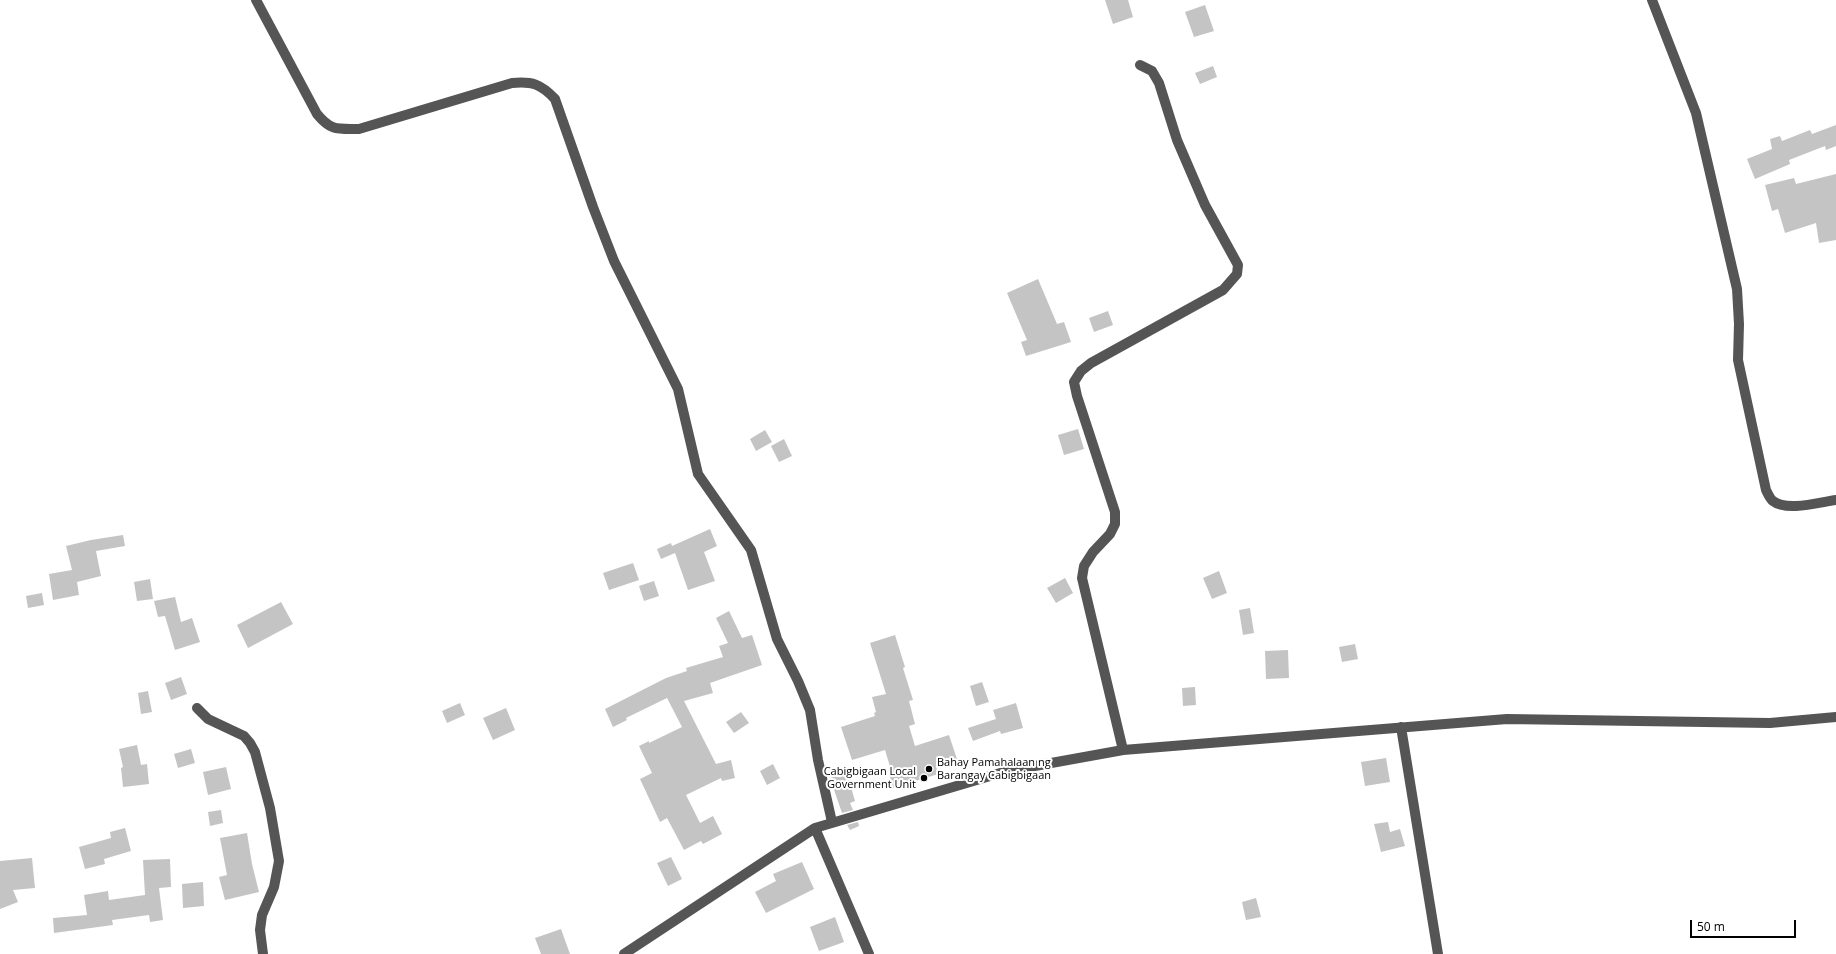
<!DOCTYPE html>
<html>
<head>
<meta charset="utf-8">
<style>
  body { margin:0 }
  #map { position:relative; width:1836px; height:954px; overflow:hidden; background:#fff; font-family:"Open Sans",sans-serif }
  canvas { display:block }
  .scale { position:absolute; left:1690px; top:920px; width:106px; height:18px; box-sizing:border-box; border:2px solid #000; border-top:0; padding-left:5px; font-size:12px; line-height:14px; white-space:nowrap; color:#000; -webkit-text-stroke:3px #fff; paint-order:stroke }
</style>
</head>
<body>
<div id="map">
<canvas width="1836" height="954"></canvas>
<div class="scale">50 m</div>
</div>
<script>
const c = document.querySelector('canvas').getContext('2d');
c.lineJoin = 'round';
function fillPath(path, color) { c.fillStyle = color; c.fill(path, 'evenodd'); }
function stroke(path, color, width, dash) { c.strokeStyle = color; c.lineWidth = width; c.lineCap = dash ? 'butt' : 'round'; c.setLineDash(dash || []); c.stroke(path); }
function write(font, color, halo, rows, align = 'center') {
  c.font = font + ' "Open Sans",sans-serif'; c.lineWidth = 4; c.setLineDash([]); c.textBaseline = 'middle'; c.strokeStyle = halo; c.fillStyle = color; for (const [text, x, y, turn = 0] of rows) {
    c.save(); c.translate(x, y); c.rotate((+turn || 0) * Math.PI / 180); c.textAlign = isNaN(turn) ? turn : align; if (halo) c.strokeText(text, 0, 0); c.fillText(text, 0, 0); c.restore();
  }
}
const building = new Path2D(`
  M1105,0H1128L1133,17L1113,24Z
  M1205,5L1214,31L1194,37L1185,12Z
  M1213,66L1217,77L1200,84L1195,73Z
  M1836,125V146L1826,150L1825,146L1789,160L1790,164L1755,179L1747,159L1772,149L1770,139L1780,136L1782,141L1810,130L1812,134Z
  M1836,174V240L1819,243L1816,223L1785,233L1778,209L1772,211L1765,185L1794,178L1796,184Z
  M1038,279L1057,324L1064,322L1071,342L1026,356L1021,342L1027,340L1007,293Z
  M1108,311L1113,325L1094,332L1089,318Z
  M1078,429L1084,449L1064,455L1058,435Z
  M765,430L772,442L756,451L750,439Z
  M784,439L792,456L779,462L771,446Z
  M710,529L717,546L704,552L715,581L688,590L675,553L661,559L657,549L671,543L673,549L672,546Z
  M123,535L125,546L96,551L101,576L77,582L79,595L53,600L49,574L72,570L66,546L91,540Z
  M633,563L639,580L609,590L603,573Z
  M1219,571L1227,593L1212,599L1203,578Z
  M1065,578L1073,593L1056,603L1047,588Z
  M150,579L153,599L137,601L134,582Z
  M654,581L659,596L644,601L639,586Z
  M42,593L44,605L28,608L26,596Z
  M175,597L181,622L192,618L200,642L175,650L165,616L158,617L154,601Z
  M281,602L293,624L248,648L237,625Z
  M1250,608L1254,633L1243,635L1239,610Z
  M729,611L742,638L752,635L762,665L710,683L713,693L684,701L716,764L731,760L735,778L722,781L721,778L686,795L700,823L713,816L722,834L703,844L701,841L684,850L667,818L660,822L640,779L652,773L639,746L649,741V743L682,727L667,698L626,718L627,720L613,727L605,709L666,678L687,671L686,668L723,657L719,646L728,643L716,618Z
  M895,635L905,667L903,668L913,700L909,701L915,724L909,726L915,746L949,735L957,759L936,766L938,774L893,788L889,774L892,773L885,750L852,760L841,727L875,716L874,713L876,712L872,697L886,694L870,643Z
  M1355,644L1358,659L1342,662L1339,647Z
  M1288,650L1289,678L1266,679L1265,651Z
  M181,677L187,694L171,700L165,683Z
  M982,682L989,702L976,706L970,686Z
  M1195,687L1196,705L1183,706L1182,688Z
  M148,691L152,712L141,714L138,693Z
  M460,703L465,715L447,723L442,711Z
  M1016,703L1023,728L1001,734L1000,731L973,741L968,728L996,719L993,710Z
  M506,708L515,730L493,740L483,718Z
  M741,712L749,723L734,733L726,722Z
  M137,745L141,765L147,764L149,784L123,787L121,768L123,767L119,749Z
  M191,749L195,763L178,768L174,754Z
  M1386,758L1390,782L1365,786L1361,762Z
  M773,764L780,778L767,785L760,771Z
  M226,767L231,789L208,795L203,772Z
  M847,773L855,801L850,803L853,810L842,813L830,778Z
  M221,810L223,823L210,826L208,812Z
  M858,822L859,826L850,830L847,825Z
  M1388,822L1390,832L1400,829L1405,846L1381,852L1374,824Z
  M125,828L131,851L104,859L105,864L85,869L79,847L111,838L110,832Z
  M247,833L252,864L259,892L225,900L219,877L227,875L220,838Z
  M671,857L682,879L668,886L657,863Z
  M32,858L35,888L13,890L18,902L0,909V861Z
  M170,859L171,887L159,888L163,920L150,922L149,915L112,920L113,925L54,933L53,918L87,915L84,895L108,891L109,900L145,895L143,860Z
  M802,862L814,889L766,913L755,892L776,881L773,874Z
  M203,882L204,906L183,908L182,884Z
  M1256,898L1261,917L1246,920L1242,902Z
  M835,917L844,942L819,951L810,927Z
  M561,929L570,954H541L535,938Z`);
const minor = new Path2D(`
  M256,0L317,114C331,131 337,129 359,129L512,83C532,81 541,84 555,99L593,207L614,261L678,389L698,474L751,550L777,639L798,681L810,710L818,760L832,822
  M1652,0L1696,113L1737,289L1739,324L1738,360L1766,490C1768,494 1770,499 1773,501C1787,512 1820,502 1836,500
  M197,708L208,719L244,736L250,743L255,752L270,808L279,861L274,887L262,915L260,930L263,954
  M1401,727L1438,954
  M1123,750L1082,578L1084,566L1093,552L1110,534L1115,524V512L1077,396L1074,382L1081,371L1091,363L1223,290L1237,274L1238,265L1205,205L1177,140L1159,83L1152,71L1140,65
  M815,828L869,954
  M624,954L815,828L1007,771L1123,750L1507,719L1770,723L1836,717`);
const markers = [
  [929,769,4,"#000"],
  [924,778,4,"#000"]
];
const poiNames = [
  ["Bahay Pamahalaan ng",937,763],
  ["Barangay Cabigbigaan",937,776],
  ["Cabigbigaan Local",916,772,"right"],
  ["Government Unit",916,785,"right"]
];
fillPath(building, '#c4c4c4');
stroke(minor, '#555', 10);
for (const [x, y, r, color] of markers) { const dot = new Path2D(); dot.arc(x, y, r, 0, 2 * Math.PI); c.fillStyle = color; c.fill(dot); stroke(dot, '#fff', 1.5); }
write('11px', '#000', '#fff', poiNames, 'left');
</script>
</body>
</html>
